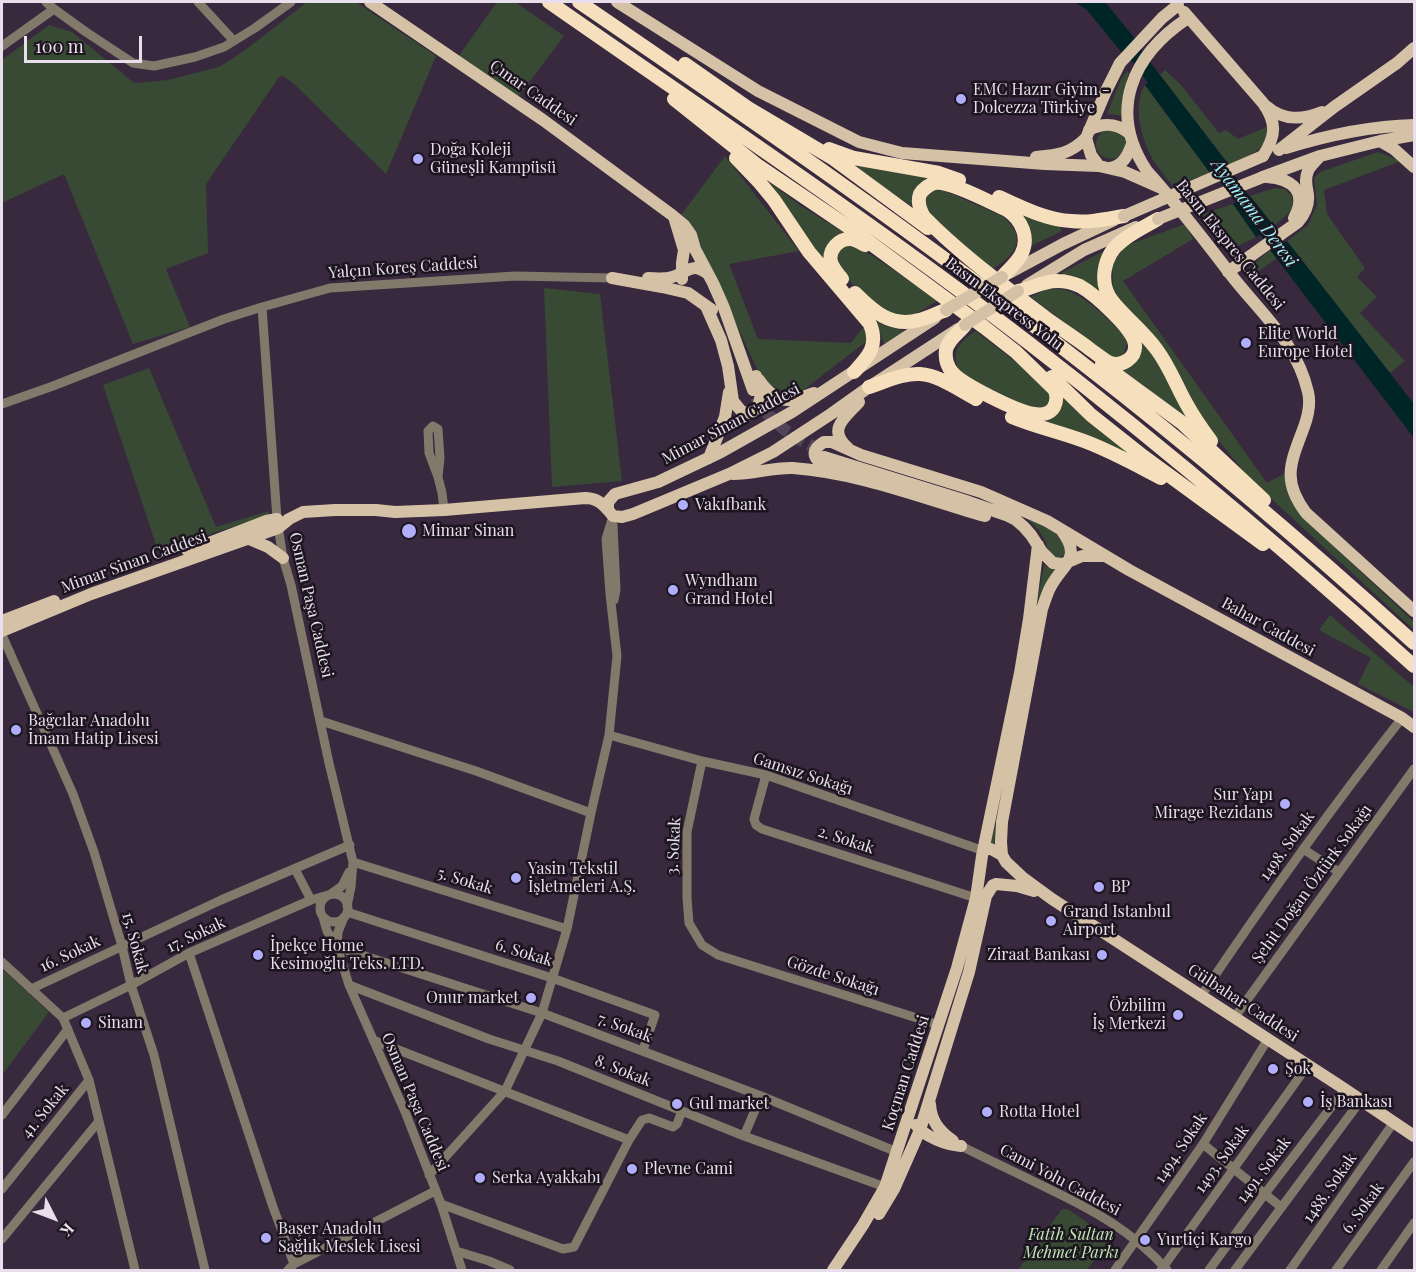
<!DOCTYPE html>
<html>
<head>
<meta charset="utf-8">
<style>
  body { margin:0 }
  #map { position:relative; width:1416px; height:1272px; overflow:hidden; background:#38293f; font-family:"Playfair Display",serif }
  canvas { display:block }
  .frame { position:absolute; inset:0; border:3px solid #e8deec; pointer-events:none }
  .north { position:absolute; left:24px; top:1188px; width:60px; height:60px; -webkit-text-stroke:4px #1c151f; paint-order:stroke; rotate:132deg; font-size:16px; font-weight:700; line-height:24px; text-align:center; color:#e8deec }
  .north::after { content:''; display:block; margin:auto; width:21px; height:27px; background:#e8deec; clip-path:polygon(50% 0,100% 100%,50% 72%,0 100%) }
  .scale { position:absolute; left:24px; top:36px; width:118px; height:27px; box-sizing:border-box; border:3px solid #e8deec; border-top:0; padding-left:8px; font-size:18px; line-height:21px; white-space:nowrap; color:#e8deec; -webkit-text-stroke:4px #1c151f; paint-order:stroke }
</style>
</head>
<body>
<div id="map">
<canvas width="1416" height="1272"></canvas>
<div class="frame"></div>
<div class="north">K</div>
<div class="scale">100 m</div>
</div>
<script>
const c = document.querySelector('canvas').getContext('2d');
c.lineJoin = 'round';
function fillPath(path, color) { c.fillStyle = color; c.fill(path, 'evenodd'); }
function stroke(path, color, width, dash) { c.strokeStyle = color; c.lineWidth = width; c.lineCap = dash ? 'butt' : 'round'; c.setLineDash(dash || []); c.stroke(path); }
function write(font, color, halo, rows, align = 'center') {
  c.font = font + ' "Playfair Display",serif'; c.lineWidth = 5; c.setLineDash([]); c.textBaseline = 'middle'; c.strokeStyle = halo; c.fillStyle = color; for (const [text, x, y, turn = 0] of rows) {
    c.save(); c.translate(x, y); c.rotate((+turn || 0) * Math.PI / 180); c.textAlign = isNaN(turn) ? turn : align; if (halo) c.strokeText(text, 0, 0); c.fillText(text, 0, 0); c.restore();
  }
}
const green = new Path2D(`
  M307,2H356L436,56L386,174L293,83L283,76L279,77L206,184L208,253L166,269L190,327L133,344L64,174L2,203V60L49,25L72,32L134,83L168,80L219,67L244,51Z
  M497,2H515L564,36L518,97L458,57Z
  M1165,70L1181,85L1219,133L1226,130L1238,139L1269,126C1268,151 1249,155 1229,165L1160,75Z
  M1127,71L1129,73L1126,85L1123,116L1107,114L1121,79Z
  M1145,85L1210,173L1173,186C1167,179 1161,171 1155,163C1143,144 1131,106 1145,85Z
  M1104,130L1121,131C1122,133 1126,138 1127,140C1132,159 1101,167 1096,147C1095,140 1099,134 1104,130Z
  M1378,152L1401,161L1324,190L1327,214L1365,268L1357,277L1377,297L1360,313L1405,361L1390,373L1287,241L1308,225L1317,205L1314,178L1320,172Z
  M725,156L799,251L729,264L758,339L851,343L864,326L867,341L802,391L788,394L762,380L695,234L681,215Z
  M849,164L936,176C920,181 912,189 912,206Z
  M765,179L801,206L843,232L834,239L826,267Z
  M1275,188L1285,189L1291,195L1293,201L1291,211L1274,226L1250,196Z
  M935,190L945,191L1002,216C1028,237 1017,255 992,269L929,216L923,204L927,196Z
  M1233,204L1256,237L1234,248L1221,245L1197,216Z
  M1022,214L1060,226L1062,231L1031,246V233Z
  M1185,224L1193,239L1123,281L1267,483L1284,474L1293,501L1308,522L1414,622V630L1252,481L1202,421L1120,303L1113,287L1112,264L1125,246Z
  M850,245L862,249L939,300C928,306 917,316 904,316C899,316 891,315 886,312C871,306 813,253 850,245Z
  M1270,250L1277,258L1245,281L1250,267Z
  M1104,251C1097,265 1097,278 1100,294L1074,276L1061,273Z
  M544,288L600,294L622,481L552,487Z
  M1046,289C1050,289 1056,288 1060,289C1079,290 1114,323 1126,338L1127,344L1123,355L1117,358L1112,359L1031,297Z
  M875,320L886,326L906,331L884,344Z
  M975,331L1011,358L1049,389C1050,400 1051,402 1041,409L1023,407L960,373C950,351 958,344 975,331Z
  M1140,337L1151,349L1191,423L1142,384L1121,370Z
  M149,368L216,527L269,511V516L216,532L159,554L103,385Z
  M1062,396L1138,458L1038,422Z
  M1023,516L1048,526L1059,536L1066,550L1064,555L1057,559L1048,552L1046,542L1040,532L1034,525Z
  M1044,565L1049,568L1057,570L1047,581L1041,594L997,816L995,825L996,844L990,843Z
  M1330,615L1414,687V712L1358,684L1371,658L1319,630Z
  M2,969L49,1012L2,1075Z
  M1062,1209H1068L1110,1239L1087,1270H1018Z`);
const water = new Path2D(`
  M1075,2H1105L1137,41L1122,53L1087,10Z
  M1160,75L1229,165L1210,173L1145,85Z
  M1250,196L1274,226L1256,237L1233,204Z
  M1287,241L1414,404V438L1270,250Z`);
const river = new Path2D(`
  M1125,40L1165,94
  M1218,165L1288,261`);
const majorTunnel = new Path2D(`
  M756,397C770,423 796,440 824,451`);
const minor = new Path2D(`
  M46,2L54,9L86,32L133,63L154,66L195,57L224,47L255,28L291,2
  M198,2L234,41
  M2,46L54,9
  M262,307L277,519L283,558L291,585L329,763L353,862L351,887L347,906
  M2,404L53,386L224,319L262,307L330,288L515,276L612,278
  M438,477L429,453L428,431L433,426L438,429L440,458L438,477L442,493L444,510
  M613,525L616,590L614,600
  M2,635L73,794L94,852L122,946L131,985L154,1055L205,1270
  M321,721L476,771L591,813L567,929L542,1013L505,1091L429,1175
  M609,735L702,761L766,775L984,851
  M702,761L687,832V898L689,923L702,945L718,955L939,1025
  M766,775L754,819L756,825L762,829L976,898
  M591,813L609,735L617,656L610,594L606,539L613,516
  M1303,849L1339,872
  M353,862L567,929
  M295,869L311,900
  M331,894L342,886L349,872
  M320 908a14 14 0 1 1 28 0a14 14 0 1 1-28 0Z
  M347,912L552,978L655,1015L643,1050
  M323,917L327,931L337,947L349,985L406,1114L441,1204L462,1270
  M337,947L542,1013L761,1096L897,1152
  M337,947L338,932L344,917
  M189,953L273,1207L294,1264
  M2,962L63,1018L89,1080L135,1270
  M349,985L489,1039L558,1061L744,1136L885,1187
  M31,989L221,900L350,845
  M1201,996C1265,901 1331,808 1402,718
  M63,1018L131,985L189,953L311,900L328,895
  M1234,1018L1414,769
  M373,1040L629,1140L574,1247L563,1249L441,1204
  M2,1115L68,1029
  M744,1136L761,1096
  M629,1140L642,1120L649,1118L673,1127L677,1124L682,1111
  M1203,1144L1281,1207
  M961,1146C989,1160 1017,1173 1045,1187C1091,1209 1133,1231 1167,1270
  M2,1189L89,1080
  M2,1239L99,1121
  M456,1251L489,1261L510,1270
  M288,1270L294,1264L435,1191
  M1115,1270L1203,1144L1268,1039
  M1161,1270L1308,1065
  M1209,1270L1264,1195L1345,1089
  M1235,1270L1361,1100
  M1290,1270L1394,1122
  M1336,1270L1414,1162
  M1381,1270L1414,1223`);
const major = new Path2D(`
  M370,2L543,120L672,215L684,225L691,235L695,249L713,283L724,308L753,390
  M617,2L758,91L859,142L902,153L1045,164L1099,166L1125,172L1159,187
  M1184,12L1263,103C1277,123 1276,136 1263,156
  M1188,18C1132,55 1107,111 1147,171C1176,203 1202,237 1228,271C1258,311 1296,340 1308,392C1311,404 1308,416 1304,427C1291,462 1281,480 1306,513L1414,611
  M1266,106C1283,121 1302,120 1322,112
  M1089,130C1104,122 1116,123 1129,133
  M1380,141L1394,149L1414,167
  M1286,148C1328,135 1371,126 1414,125
  M1279,150L1334,107L1397,63L1414,48
  M1036,157C1058,155 1070,154 1086,138
  M1099,166L1091,155L1086,138L1106,91L1120,63L1162,18L1178,5
  M1110,168C1123,166 1128,155 1132,144
  M1263,177L1320,156L1380,141L1414,135
  M1267,177C1293,179 1308,192 1294,218
  M675,220L684,250L682,263V279
  M1228,272L1298,222C1305,214 1309,206 1308,195C1307,187 1304,180 1308,171C1310,166 1316,161 1320,156
  M1009,273L1063,244L1114,220
  M612,278L662,287L688,293L712,310
  M648,278C654,278 661,279 668,278C686,275 690,260 708,274
  M1027,285L1084,250L1136,227
  M706,306L721,340L728,366L733,401L742,412L751,413L758,408L761,394L756,376
  M935,318L792,412L721,452L658,482L615,494L608,502V510L613,516L622,517L633,514L729,474L773,452L831,414L869,387L958,329
  M759,380C766,390 777,401 790,400C798,400 807,395 814,393
  M848,448C826,429 846,417 859,402
  M824,457L963,500L1006,515L1016,520L1024,527L1031,535L1042,552L1053,563L1063,564L1082,556H1104
  M709,458L725,417L729,392
  M733,474C753,474 775,467 793,468C860,473 922,498 985,516
  M856,478C844,473 794,460 824,442H832L861,455L981,492L1047,521L1129,570L1402,718L1414,727
  M247,538L268,547L283,558
  M188,551L266,521L277,519
  M2,621L54,601
  M2,631L91,594L278,528L289,519L303,512L335,510H376L395,512L444,510L585,498C595,498 601,502 608,510
  M984,851L988,848L993,850L1002,855L1006,862L1022,877L1052,899L1340,1086L1414,1136
  M1002,855L1001,842L1002,822L1042,609C1045,601 1047,593 1051,586C1064,563 1082,558 1062,531
  M996,884L1017,886L1034,891
  M930,1104C931,1121 939,1131 953,1141
  M916,1125C925,1137 946,1145 961,1146
  M879,1214L894,1189L920,1130L969,972L986,896L993,885
  M833,1270L863,1225L885,1187L957,968L976,898L982,856L1020,673L1029,619L1038,545`);
const highway = new Path2D(`
  M549,2C691,101 836,198 975,302C1127,416 1273,539 1414,666
  M579,2C749,118 920,236 1082,363C1197,452 1307,546 1414,643
  M685,64L748,108L834,159L928,228
  M674,99L757,165L850,228L984,327L1016,352L1054,389C1057,394 1057,401 1054,407C1050,414 1041,415 1034,414C1018,412 961,384 952,372C947,366 945,358 946,350C948,339 959,333 965,325
  M829,149L854,158L939,173L959,180
  M736,158L760,183L774,200L809,252L870,324C879,346 868,357 854,372
  M999,197C1022,207 1046,220 1071,221C1089,223 1106,219 1124,216
  M1158,219C1146,226 1133,232 1122,241C1103,255 1098,284 1113,302C1127,319 1144,332 1157,350C1169,366 1176,385 1186,403C1193,416 1202,429 1211,441
  M1002,277C1008,270 1016,264 1021,255C1030,238 1022,220 1007,210C991,203 951,181 935,183C930,184 923,189 920,194C917,202 920,210 924,217C962,256 1007,288 1050,321C1064,331 1078,340 1091,350C1097,354 1104,360 1110,363C1122,367 1136,358 1135,345C1134,329 1094,294 1080,286C1073,283 1066,281 1058,281C1044,280 1032,289 1018,291
  M842,279C838,274 833,269 831,262C828,250 839,238 851,239C856,240 861,243 865,245
  M855,293C873,311 891,328 919,320C928,318 937,313 946,310
  M1102,364L1181,422L1264,500
  M1052,377L1091,415L1144,457L1263,544
  M869,387C885,382 903,373 920,374C939,375 959,390 976,399
  M1012,417C1036,427 1060,432 1084,441C1111,451 1136,465 1161,478`);
const majorBridge = new Path2D(`
  M1124,216L1263,156
  M1158,219L1263,177
  M946,310L1002,277
  M965,325L1018,291`);
const markers = [
  [961,99,6,"#b0aefa"],
  [418,159,6,"#b0aefa"],
  [1246,343,6,"#b0aefa"],
  [683,505,6,"#b0aefa"],
  [409,531,8,"#b0aefa"],
  [673,590,6,"#b0aefa"],
  [16,730,6,"#b0aefa"],
  [1285,804,6,"#b0aefa"],
  [516,878,6,"#b0aefa"],
  [1099,887,6,"#b0aefa"],
  [1051,921,6,"#b0aefa"],
  [258,955,6,"#b0aefa"],
  [1102,955,6,"#b0aefa"],
  [531,998,6,"#b0aefa"],
  [1178,1015,6,"#b0aefa"],
  [86,1023,6,"#b0aefa"],
  [1273,1069,6,"#b0aefa"],
  [1308,1102,6,"#b0aefa"],
  [677,1104,6,"#b0aefa"],
  [987,1112,6,"#b0aefa"],
  [632,1169,6,"#b0aefa"],
  [480,1178,6,"#b0aefa"],
  [266,1238,6,"#b0aefa"],
  [1145,1240,6,"#b0aefa"]
];
const poiNames = [
  ["EMC Hazır Giyim -",973,90],
  ["Dolcezza Türkiye",973,108],
  ["Doğa Koleji",430,150],
  ["Güneşli Kampüsü",430,168],
  ["Elite World",1258,334],
  ["Europe Hotel",1258,352],
  ["Vakıfbank",695,505],
  ["Mimar Sinan",422,531],
  ["Wyndham",685,581],
  ["Grand Hotel",685,599],
  ["Bağcılar Anadolu",28,721],
  ["İmam Hatip Lisesi",28,739],
  ["Sur Yapı",1273,795,"right"],
  ["Mirage Rezidans",1273,813,"right"],
  ["Yasin Tekstil",528,869],
  ["İşletmeleri A.Ş.",528,887],
  ["BP",1111,887],
  ["Grand Istanbul",1063,912],
  ["Airport",1063,930],
  ["İpekçe Home",270,946],
  ["Kesimoğlu Teks. LTD.",270,964],
  ["Ziraat Bankası",1090,955,"right"],
  ["Onur market",519,998,"right"],
  ["Özbilim",1166,1006,"right"],
  ["İş Merkezi",1166,1024,"right"],
  ["Sinam",98,1023],
  ["Şok",1285,1069],
  ["İş Bankası",1320,1102],
  ["Gul market",689,1104],
  ["Rotta Hotel",999,1112],
  ["Plevne Cami",644,1169],
  ["Serka Ayakkabı",492,1178],
  ["Başer Anadolu",278,1229],
  ["Sağlık Meslek Lisesi",278,1247],
  ["Yurtiçi Kargo",1157,1240]
];
const streetNames = [
  ["Çınar Caddesi",533,93,35],
  ["Basın Ekspres Caddesi",1230,245,51],
  ["Yalçın Koreş Caddesi",403,268,-4],
  ["Basın Ekspress Yolu",1004,304,37],
  ["Mimar Sinan Caddesi",731,424,-28],
  ["Mimar Sinan Caddesi",134,562,-20],
  ["Osman Paşa Caddesi",311,605,77],
  ["Bahar Caddesi",1268,627,29],
  ["Gamsız Sokağı",803,774,18],
  ["2. Sokak",846,840,18],
  ["3. Sokak",674,846,-87],
  ["1498. Sokak",1287,846,-54],
  ["5. Sokak",465,881,17],
  ["Şehit Doğan Öztürk Sokağı",1312,884,-54],
  ["17. Sokak",196,935,-25],
  ["15. Sokak",135,943,75],
  ["6. Sokak",524,953,17],
  ["16. Sokak",70,954,-25],
  ["Gözde Sokağı",833,976,18],
  ["Gülbahar Caddesi",1243,1003,33],
  ["7. Sokak",625,1028,20],
  ["8. Sokak",623,1071,22],
  ["Koçman Caddesi",906,1073,-72],
  ["Osman Paşa Caddesi",415,1102,67],
  ["41. Sokak",45,1111,-51],
  ["1494. Sokak",1181,1148,-56],
  ["1493. Sokak",1222,1159,-54],
  ["1491. Sokak",1264,1170,-53],
  ["Cami Yolu Caddesi",1060,1180,28],
  ["1488. Sokak",1330,1188,-55],
  ["6. Sokak",1363,1208,-54]
];
const parkNames = [
  ["Fatih Sultan",1071,1235],
  ["Mehmet Parkı",1071,1253]
];
const waterNames = [
  ["Ayamama Deresi",1254,213,53]
];
fillPath(green, '#384a34');
fillPath(water, '#002527');
stroke(river, '#002527', 14);
stroke(majorTunnel, '#524459', 12, [12, 6]);
stroke(minor, '#82796b', 9);
stroke(major, '#d5c2a6', 12);
stroke(highway, '#f6dfbd', 14);
stroke(majorBridge, '#d5c2a6', 12);
for (const [x, y, r, color] of markers) { const dot = new Path2D(); dot.arc(x, y, r, 0, 2 * Math.PI); c.fillStyle = color; c.fill(dot); stroke(dot, '#1c151f', 2); }
write('16px', '#e8deec', '#1c151f', poiNames, 'left');
write('16px', '#e8deec', '#1c151f', streetNames);
write('italic 16px', '#bfe8b3', '#1c151f', parkNames);
write('italic 18px', '#9cf1f5', '#1c151f', waterNames);
</script>
</body>
</html>
